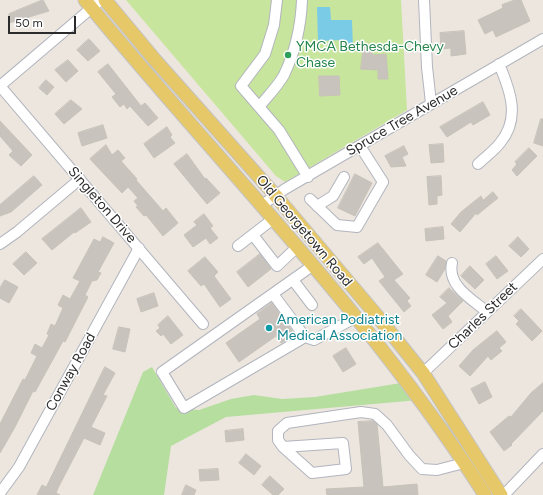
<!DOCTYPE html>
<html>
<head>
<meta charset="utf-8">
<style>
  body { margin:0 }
  #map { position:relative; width:543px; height:495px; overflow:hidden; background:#ece6df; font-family:Figtree,sans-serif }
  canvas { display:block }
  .scale { position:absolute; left:8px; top:16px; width:68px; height:18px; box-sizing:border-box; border:2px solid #2b2b2b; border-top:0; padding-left:5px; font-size:12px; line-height:14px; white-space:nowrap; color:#2b2b2b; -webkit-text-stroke:3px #fff; paint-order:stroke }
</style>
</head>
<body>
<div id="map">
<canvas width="543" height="495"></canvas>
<div class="scale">50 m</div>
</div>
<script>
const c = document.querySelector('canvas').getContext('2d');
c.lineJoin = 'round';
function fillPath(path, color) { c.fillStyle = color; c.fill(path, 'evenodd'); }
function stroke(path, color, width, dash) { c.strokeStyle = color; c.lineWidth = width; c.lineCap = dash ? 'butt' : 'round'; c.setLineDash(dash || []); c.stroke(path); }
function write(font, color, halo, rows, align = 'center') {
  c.font = font + ' Figtree,sans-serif'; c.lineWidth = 3; c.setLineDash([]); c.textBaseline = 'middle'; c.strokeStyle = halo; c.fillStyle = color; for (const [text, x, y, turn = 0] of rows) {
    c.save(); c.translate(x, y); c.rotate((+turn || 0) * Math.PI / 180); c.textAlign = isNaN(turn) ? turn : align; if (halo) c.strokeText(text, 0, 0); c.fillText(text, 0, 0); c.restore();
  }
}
const green = new Path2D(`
  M152,367L176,408L199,410L231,399L254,395L282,399L315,397L407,382L419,400L226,417L171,446L164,495H93L143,372Z`);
const pitch = new Path2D(`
  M126,0H401L407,110L285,182L276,176Z`);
const water = new Path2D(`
  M317,7H330L331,20H352L353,49H345L344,40L318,41Z`);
const building = new Path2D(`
  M43,0L49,11L9,23V14Z
  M515,0H521L530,21L496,37L493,30L485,34L478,20L503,8L502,5Z
  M464,31L466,54L451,56V48L441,49L440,33Z
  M89,39L100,51L88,61L77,50Z
  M364,44L373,45L372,55L386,54L388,79H378V70L361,69Z
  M68,60L78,71L66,82L55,70Z
  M108,64L141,106L145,103L158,118L148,126L130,106L127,109L124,104L120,107L112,97L116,94L98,72Z
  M319,76H339L340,95L320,96Z
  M46,80L54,87L47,95L39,88Z
  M71,100L82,109L64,124L55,114Z
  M483,102L490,115L473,125L471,122L447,137L440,127Z
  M541,119H543V146L534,143Z
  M0,121L32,155L21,166L9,155L13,151L0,136Z
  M103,125L107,138L82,146L78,133Z
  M167,127L172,135L170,137L175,143L154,158L144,144Z
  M443,144L444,162L431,163L429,145Z
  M106,145L112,155L118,150L125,158L121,161L137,179L136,180L163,211L166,208L178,223L163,236L146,215L144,216L136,207L138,206L134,201L138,198L128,187L122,193L90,159Z
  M404,146L408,154L402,157L406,166L391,167L385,156Z
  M529,148L537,156L517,176L512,170L517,164L515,162Z
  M187,154L205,179L206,178L220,193L207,204L174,164Z
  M355,174L372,183L355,216L338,208Z
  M34,176L42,185L11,212L0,216V205Z
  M441,176L442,195L437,196V204L429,205L427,177Z
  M493,192L498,198L477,215L476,213L460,232L451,224L461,212L481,196L483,200Z
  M81,208L91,222L75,233L74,232L52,250L42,239Z
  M204,214L213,226L210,228L218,238L210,244L206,238L193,247L184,235L197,225L194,222Z
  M443,227L444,239L426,241L425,229Z
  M103,237L114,243L98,272L101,273L97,280L92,281L85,295L88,297L65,342L63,341L35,392L33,391L15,427L0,453V424L23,379L25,380L37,356L31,353L35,344L42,348L49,335L47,334L51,324L55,326L63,308L58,305L63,295L70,299L80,281L73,278L94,239L100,242Z
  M518,237L529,249L521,257L509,246Z
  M378,243L403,274L394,280L410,298L407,301L411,306L404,312L379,281L385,277L372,258L364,264L358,257Z
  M26,252L37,263L24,275L13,264Z
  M260,254L271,269L248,287L237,272Z
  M438,256L446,261L445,269L437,282L426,275Z
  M496,256L508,271L497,279L486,264Z
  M205,257L218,272L214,276L231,299L220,307L204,284L201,286L188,271Z
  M470,266L484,280L475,289L461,276Z
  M5,280L18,287L9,303L0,298V288Z
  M449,288L463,301L448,316L452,322L443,329L432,315L447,303L440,297Z
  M154,293L158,306L141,312L137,299Z
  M272,303L295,335L281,343L276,336L239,362L226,343L260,319L257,314Z
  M521,309L542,331L532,341L516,324L519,321L514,316Z
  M168,316L183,335L171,344L163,334L161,336L156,331L160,328L158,325Z
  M119,327L130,329L125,352L113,349Z
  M497,331L506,342L499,348L502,351L491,360L488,356L470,376L459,366L473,350Z
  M346,348L356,364L343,372L333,356Z
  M105,367L115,373L103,395L107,396L91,427L105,433L100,445L84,438L58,488L56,493L60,495H37L42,485L46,487Z
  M485,382L492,397L479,404L471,389Z
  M543,383V411L511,444L512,445L504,451L490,432L509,416L511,417L531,393Z
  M373,421L377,424L383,487L417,484L418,495H327L326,489L364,487L358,422Z
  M243,429L244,440L226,442L225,431Z
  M246,454L261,466L254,475L239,463Z
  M218,469L219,480L200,481L199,470Z
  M270,476L284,489L278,495H273L262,485Z
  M186,485L196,490L194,495H182Z`);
const minor = new Path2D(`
  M277,0L274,25L265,54L241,86L279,130L308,177
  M424,0L427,67L431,103
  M0,86L203,324
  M0,86L101,0
  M259,107C267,97 278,86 284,75C295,52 301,25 302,0
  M478,164C485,157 494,151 500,143C521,118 510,90 499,64
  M310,199L337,225L357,227L383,182L360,146
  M262,205L285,189L543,39
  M317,206L333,196L344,177
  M253,235L277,266L297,247
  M0,244L17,232L80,179
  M238,246L273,219
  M452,263C447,286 472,299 487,312
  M293,280L312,305
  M273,294L305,337L184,408L162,372L312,266
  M305,337L314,340L349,321L354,315
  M423,373L543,259
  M283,447L343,443L346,469L312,473L283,447L278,440V431L287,423L361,412L375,414L387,425L409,455L422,469L437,470L464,463
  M0,493L19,467L139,248
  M504,495L543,454`);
const major = new Path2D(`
  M85,0C219,164 371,314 485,495
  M105,0L155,60L275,195L378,317L423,373L501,495`);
const markers = [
  [288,55,4,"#2e9e5b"],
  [269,328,4,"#0f9aa8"]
];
const leisureNames = [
  ["YMCA Bethesda-Chevy",296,47],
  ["Chase",296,63]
];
const streetNames = [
  ["Spruce Tree Avenue",402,121,-30],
  ["Singleton Drive",102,205,49],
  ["Old Georgetown Road",304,231,50],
  ["Charles Street",483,316,-44],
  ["Conway Road",71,372,-61]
];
const cultureNames = [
  ["American Podiatrist",277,320],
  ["Medical Association",277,336]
];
fillPath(green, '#b6de9f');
fillPath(pitch, '#c7e59c');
fillPath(water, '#7acbe6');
fillPath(building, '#c8c4bd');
stroke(building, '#c7c2b8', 1);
stroke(minor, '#b2b5be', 12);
stroke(major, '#c4c4c4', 15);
stroke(minor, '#fff', 10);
stroke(major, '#e7c869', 13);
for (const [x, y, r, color] of markers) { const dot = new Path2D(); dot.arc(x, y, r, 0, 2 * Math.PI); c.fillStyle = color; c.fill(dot); stroke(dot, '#fff', 1.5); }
write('14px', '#27864d', '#fff', leisureNames, 'left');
write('14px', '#2b2b2b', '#fff', streetNames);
write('14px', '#0d838f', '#fff', cultureNames, 'left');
</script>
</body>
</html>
